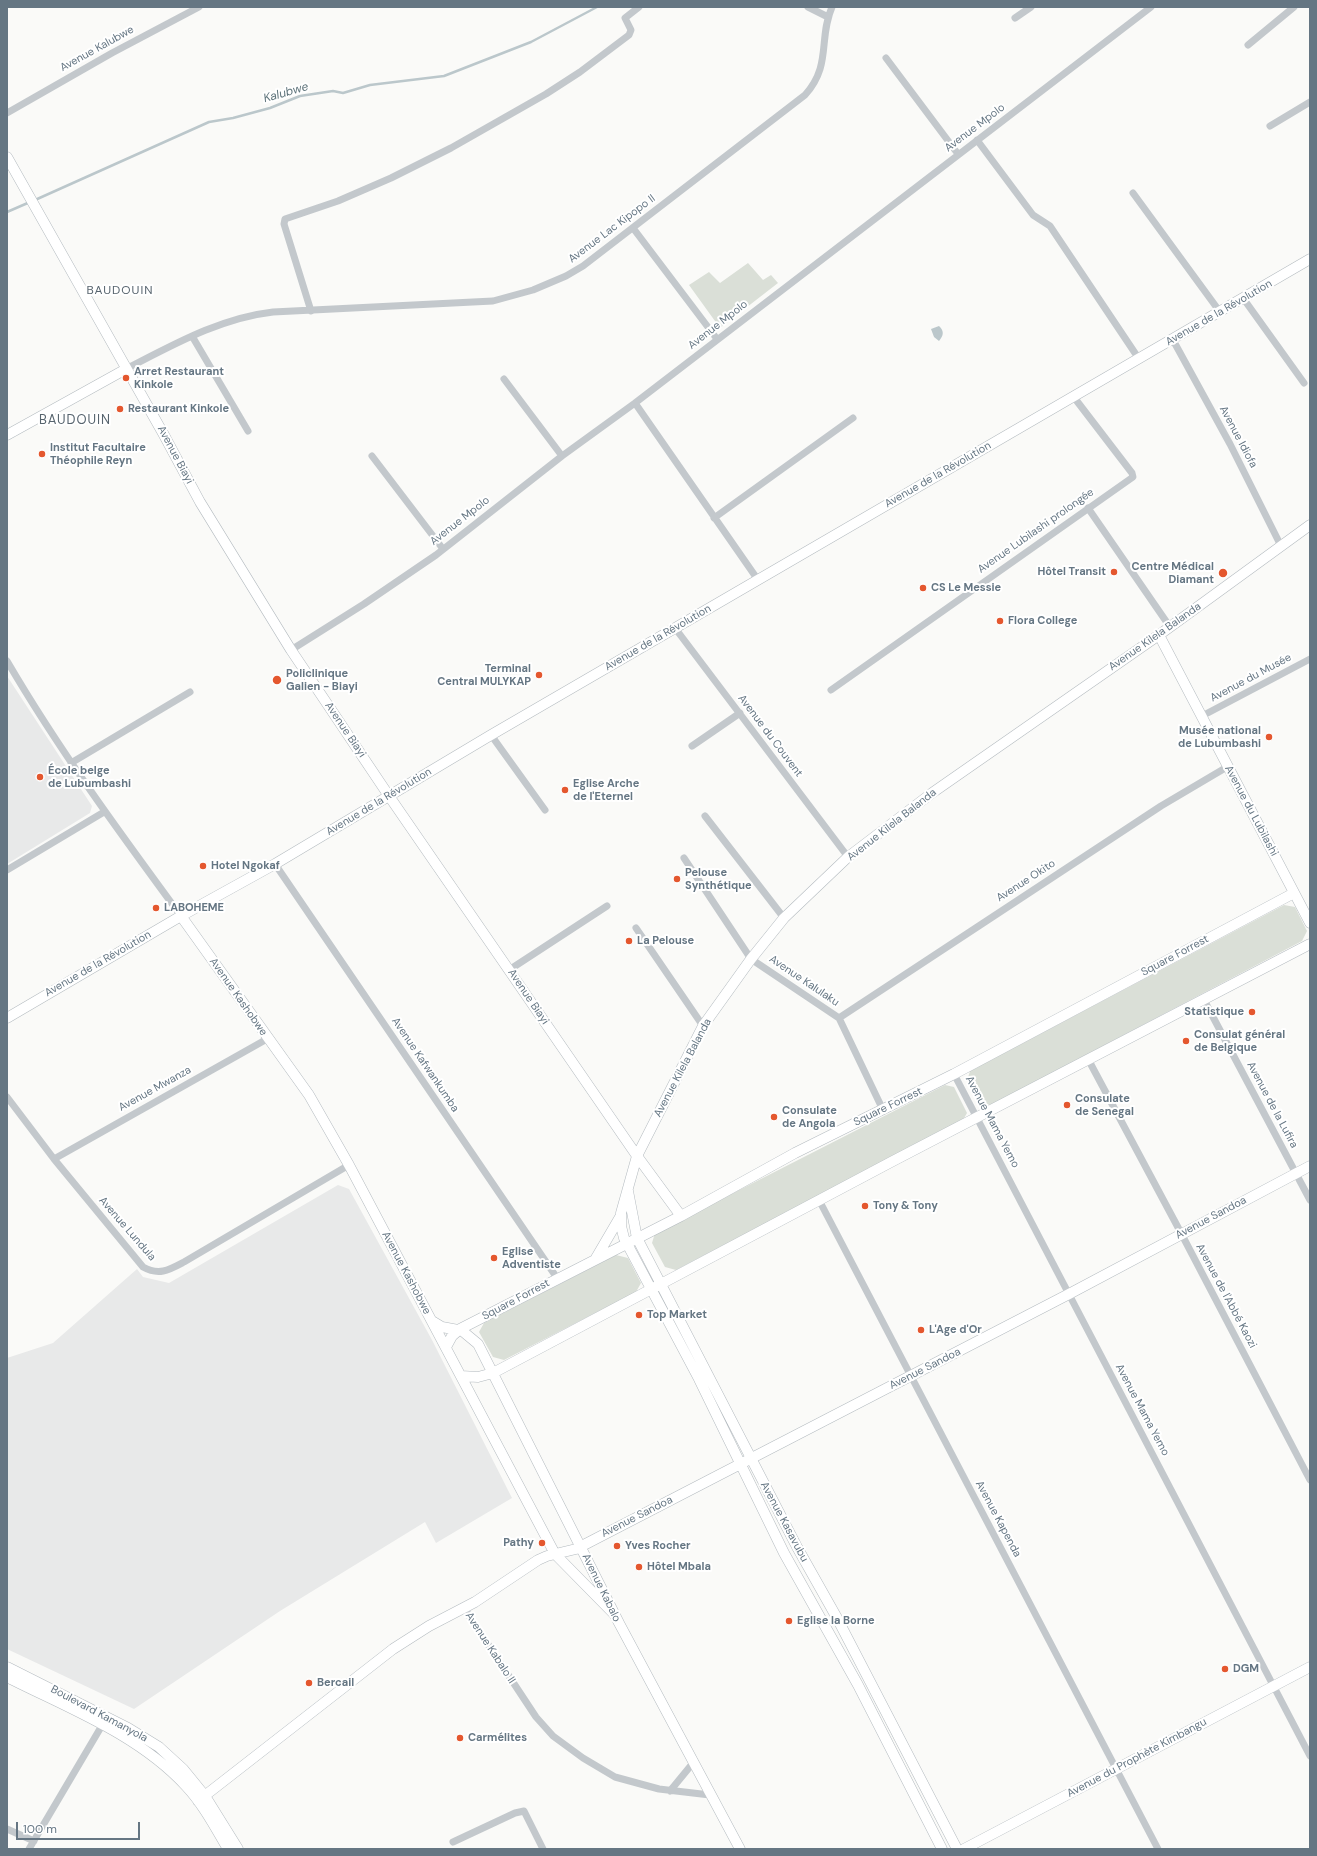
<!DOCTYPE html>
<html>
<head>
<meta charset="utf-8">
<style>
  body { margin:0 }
  #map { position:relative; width:1317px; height:1856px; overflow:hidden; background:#fafaf8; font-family:"DM Sans",sans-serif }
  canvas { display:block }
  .frame { position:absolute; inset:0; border:8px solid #657683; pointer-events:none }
  .scale { position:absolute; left:16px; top:1822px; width:124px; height:18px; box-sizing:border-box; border:2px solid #657683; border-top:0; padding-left:5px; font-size:12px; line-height:14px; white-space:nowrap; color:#657683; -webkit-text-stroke:3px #fff; paint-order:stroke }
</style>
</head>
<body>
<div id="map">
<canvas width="1317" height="1856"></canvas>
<div class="frame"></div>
<div class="scale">100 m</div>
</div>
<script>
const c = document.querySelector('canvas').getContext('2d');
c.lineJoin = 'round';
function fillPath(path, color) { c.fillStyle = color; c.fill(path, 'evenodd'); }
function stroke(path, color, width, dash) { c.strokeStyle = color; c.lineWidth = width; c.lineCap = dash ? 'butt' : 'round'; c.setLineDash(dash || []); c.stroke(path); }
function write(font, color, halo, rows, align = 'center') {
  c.font = font + ' "DM Sans",sans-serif'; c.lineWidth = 4; c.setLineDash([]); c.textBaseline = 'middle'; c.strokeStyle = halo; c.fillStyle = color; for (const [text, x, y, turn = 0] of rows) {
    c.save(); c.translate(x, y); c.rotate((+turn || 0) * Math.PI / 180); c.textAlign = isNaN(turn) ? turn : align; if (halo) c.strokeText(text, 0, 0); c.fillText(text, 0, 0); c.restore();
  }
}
const built = new Path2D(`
  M7,676L92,806L90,813L7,864Z
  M338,1185L349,1189L432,1340L512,1498L436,1543L425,1522L280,1611L134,1709L7,1649V1358L53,1343L137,1269L143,1277L169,1283Z`);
const green = new Path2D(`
  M748,263L763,280L771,275L778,283L720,328L689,285L709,272L720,283Z
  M1284,905L1295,907L1307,931L1302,941L991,1105L980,1104L967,1081L970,1071Z
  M945,1085L954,1087L967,1113L963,1120L676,1270L665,1267L652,1243L655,1233Z
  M616,1255L628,1258L641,1283L636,1292L504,1360L493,1357L479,1332L484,1323Z`);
const water = new Path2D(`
  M939,326C944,331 944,335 939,341L934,337L931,329Z`);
const stream = new Path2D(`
  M35,200L209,122L233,118L270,108L300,96L333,91L343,93L370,85L444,76L531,42L597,7
  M7,212L30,202`);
const street = new Path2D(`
  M808,7L828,17
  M1015,18L1031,7
  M1248,45L1294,7
  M886,58L958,154
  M7,113L112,53L199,7
  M1270,126L1310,102
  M977,140L1033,215L1050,226L1139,359
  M1133,193L1220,312
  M633,228L717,339
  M1243,298L1304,383
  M311,311L284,224L285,219L338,201L391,178L451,148L546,94L580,72L629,35L631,30L625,18L639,7
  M192,336L248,431
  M1173,340L1230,444L1281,546
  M126,369C173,345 220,318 273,312L493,301L533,290L566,276L583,266L805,95C832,65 818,39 832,7
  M504,379L562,456
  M635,403L758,580
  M372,456L443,549
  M1088,508L1170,627
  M714,518L853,418
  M675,628L848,857
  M291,650L364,604L436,555L562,456L635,403L1151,7
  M7,661C59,750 120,833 181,916
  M831,690L1133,477L1132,473L1073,396
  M1202,716L1310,659
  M491,735L545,810
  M692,746L740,713
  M71,763L190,692
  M705,816L784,918
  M684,858L751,959L839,1018L883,1110
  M275,864L557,1278
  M7,870L104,812
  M636,928L703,1026
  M509,970L607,906
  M1204,1000L1310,1200
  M839,1018L1161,806L1227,767
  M1088,1059L1181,1233L1310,1480
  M954,1074L1310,1756
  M7,1097L54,1159L143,1267C159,1276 169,1270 184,1262L349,1165
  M54,1159L267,1039
  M819,1200L1158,1849
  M464,1608L536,1717L553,1736L583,1758L615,1777L659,1789L710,1795
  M670,1791L693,1763
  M7,1829L34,1841
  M453,1842L515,1813L524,1811L543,1849
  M29,1849L104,1722`);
const secondary = new Path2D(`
  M7,157L164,435L200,502L291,650L389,796L637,1156L681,1216
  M7,435L126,369
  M1159,635L1310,923
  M181,916L309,1095L349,1165L555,1554L614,1614
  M7,1018L181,916L275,864L491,735L1310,259
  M628,1191L637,1238L797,1547L837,1618L957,1849
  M596,1258L620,1217
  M432,1321L442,1327L458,1330
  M460,1329L478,1344L619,1623L740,1849
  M446,1347L452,1336L460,1329L681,1216L795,1153L954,1074L1294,893
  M461,1376L478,1377L493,1373L893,1161L1310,944
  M7,1667L128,1728L159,1747L183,1769L205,1796L238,1849
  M7,1677C68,1708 138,1734 186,1786C203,1804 215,1827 228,1849
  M198,1801L393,1649L429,1626L475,1602L538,1560L547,1556L576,1549L1069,1294L1310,1166
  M942,1849L858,1685L784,1553L699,1379L624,1238L621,1226V1213L637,1156L703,1026L751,959L784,918L848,857L932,793L1159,635L1310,525
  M964,1849L1310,1667`);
const markers = [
  [126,378,4,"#e4572e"],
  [120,409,4,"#e4572e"],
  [42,454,4,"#e4572e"],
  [1114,572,4,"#e4572e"],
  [1223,573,5,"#e4572e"],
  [923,588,4,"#e4572e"],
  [1000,621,4,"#e4572e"],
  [539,675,4,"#e4572e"],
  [277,680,5,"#e4572e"],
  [1269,737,4,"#e4572e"],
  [40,777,4,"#e4572e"],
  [565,790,4,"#e4572e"],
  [203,866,4,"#e4572e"],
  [677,879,4,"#e4572e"],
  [156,908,4,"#e4572e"],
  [629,941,4,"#e4572e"],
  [1252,1012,4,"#e4572e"],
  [1186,1041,4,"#e4572e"],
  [1067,1105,4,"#e4572e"],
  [774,1117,4,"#e4572e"],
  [865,1206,4,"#e4572e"],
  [494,1258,4,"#e4572e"],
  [639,1315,4,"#e4572e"],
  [921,1330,4,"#e4572e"],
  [542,1543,4,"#e4572e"],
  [617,1546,4,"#e4572e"],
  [639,1567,4,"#e4572e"],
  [789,1621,4,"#e4572e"],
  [1225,1669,4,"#e4572e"],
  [309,1683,4,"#e4572e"],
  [460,1738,4,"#e4572e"]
];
const streetNames = [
  ["Avenue Kalubwe",97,49,-29],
  ["Avenue Mpolo",975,128,-37],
  ["Avenue Lac Kipopo II",612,229,-37],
  ["Avenue de la Révolution",1219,313,-30],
  ["Avenue Mpolo",718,325,-38],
  ["Avenue Idiofa",1238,437,62],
  ["Avenue Biayi",175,455,62],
  ["Avenue de la Révolution",938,475,-30],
  ["Avenue Mpolo",460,521,-38],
  ["Avenue Lubilashi prolongée",1036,531,-35],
  ["Avenue Kilela Balanda",1155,637,-35],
  ["Avenue de la Révolution",658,638,-30],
  ["Avenue du Musée",1251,678,-28],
  ["Avenue Biayi",345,730,56],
  ["Avenue du Couvent",770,736,53],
  ["Avenue de la Révolution",379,802,-31],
  ["Avenue du Lubilashi",1251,811,62],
  ["Avenue Kilela Balanda",892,825,-38],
  ["Avenue Okito",1026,881,-33],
  ["Square Forrest",1175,956,-28],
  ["Avenue de la Révolution",98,964,-30],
  ["Avenue Kalulaku",804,981,34],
  ["Avenue Kashobwe",238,997,55],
  ["Avenue Biayi",528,997,56],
  ["Avenue Kafwankumba",425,1065,56],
  ["Avenue Kilela Balanda",683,1068,-62],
  ["Avenue Mwanza",155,1089,-29],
  ["Avenue de la Lufira",1272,1105,62],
  ["Square Forrest",888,1107,-26],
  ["Avenue Mama Yemo",992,1122,62],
  ["Avenue Sandoa",1211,1218,-28],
  ["Avenue Lundula",127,1229,49],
  ["Avenue Kashobwe",406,1273,62],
  ["Avenue de l'Abbé Kaozi",1226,1296,62],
  ["Square Forrest",516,1300,-28],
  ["Avenue Sandoa",925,1369,-27],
  ["Avenue Mama Yemo",1142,1410,62],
  ["Avenue Sandoa",637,1517,-27],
  ["Avenue Kapenda",998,1519,62],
  ["Avenue Kasavubu",784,1522,62],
  ["Avenue Kabalo",601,1588,64],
  ["Avenue Kabalo II",490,1648,57],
  ["Boulevard Kamanyola",99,1714,28],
  ["Avenue du Prophète Kimbangu",1137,1758,-28]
];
const poiNames = [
  ["Arret Restaurant",134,372],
  ["Kinkole",134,385],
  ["Restaurant Kinkole",128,409],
  ["Institut Facultaire",50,448],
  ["Théophile Reyn",50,461],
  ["Centre Médical",1214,567,"right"],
  ["Diamant",1214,580,"right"],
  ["Hôtel Transit",1106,572,"right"],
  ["CS Le Messie",931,588],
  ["Flora College",1008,621],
  ["Terminal",531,669,"right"],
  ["Central MULYKAP",531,682,"right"],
  ["Policlinique",286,674],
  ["Galien - Biayi",286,687],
  ["Musée national",1261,731,"right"],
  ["de Lubumbashi",1261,744,"right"],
  ["École belge",48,771],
  ["de Lubumbashi",48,784],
  ["Eglise Arche",573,784],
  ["de l'Eternel",573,797],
  ["Hotel Ngokaf",211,866],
  ["Pelouse",685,873],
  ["Synthétique",685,886],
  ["LABOHEME",164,908],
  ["La Pelouse",637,941],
  ["Statistique",1244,1012,"right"],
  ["Consulat général",1194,1035],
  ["de Belgique",1194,1048],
  ["Consulate",1075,1099],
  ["de Senegal",1075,1112],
  ["Consulate",782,1111],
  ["de Angola",782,1124],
  ["Tony & Tony",873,1206],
  ["Eglise",502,1252],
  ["Adventiste",502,1265],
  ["Top Market",647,1315],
  ["L'Age d'Or",929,1330],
  ["Pathy",534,1543,"right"],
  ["Yves Rocher",625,1546],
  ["Hôtel Mbala",647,1567],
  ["Eglise la Borne",797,1621],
  ["DGM",1233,1669],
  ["Bercail",317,1683],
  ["Carmélites",468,1738]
];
const waterNames = [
  ["Kalubwe",286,93,-16]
];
const neighbourhoodNames = [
  ["BAUDOUIN",120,291]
];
const quarterNames = [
  ["BAUDOUIN",75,421]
];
fillPath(built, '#e8e9e9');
fillPath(green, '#dadfd7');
fillPath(water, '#bbc7cb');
stroke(stream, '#bbc7cb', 2.5);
stroke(secondary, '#b3babf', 11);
stroke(street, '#c3c8cc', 7);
stroke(secondary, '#fff', 10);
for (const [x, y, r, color] of markers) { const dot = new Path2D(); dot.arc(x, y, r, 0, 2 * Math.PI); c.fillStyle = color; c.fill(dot); stroke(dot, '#fff', 1.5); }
write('11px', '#657683', '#fff', streetNames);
write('bold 11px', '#657683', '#fff', poiNames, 'left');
write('italic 12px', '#60757c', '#fff', waterNames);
c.letterSpacing = '1px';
write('12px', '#57646e', '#fff', neighbourhoodNames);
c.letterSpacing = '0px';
c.letterSpacing = '1px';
write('13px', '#57646e', '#fff', quarterNames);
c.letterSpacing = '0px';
</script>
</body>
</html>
